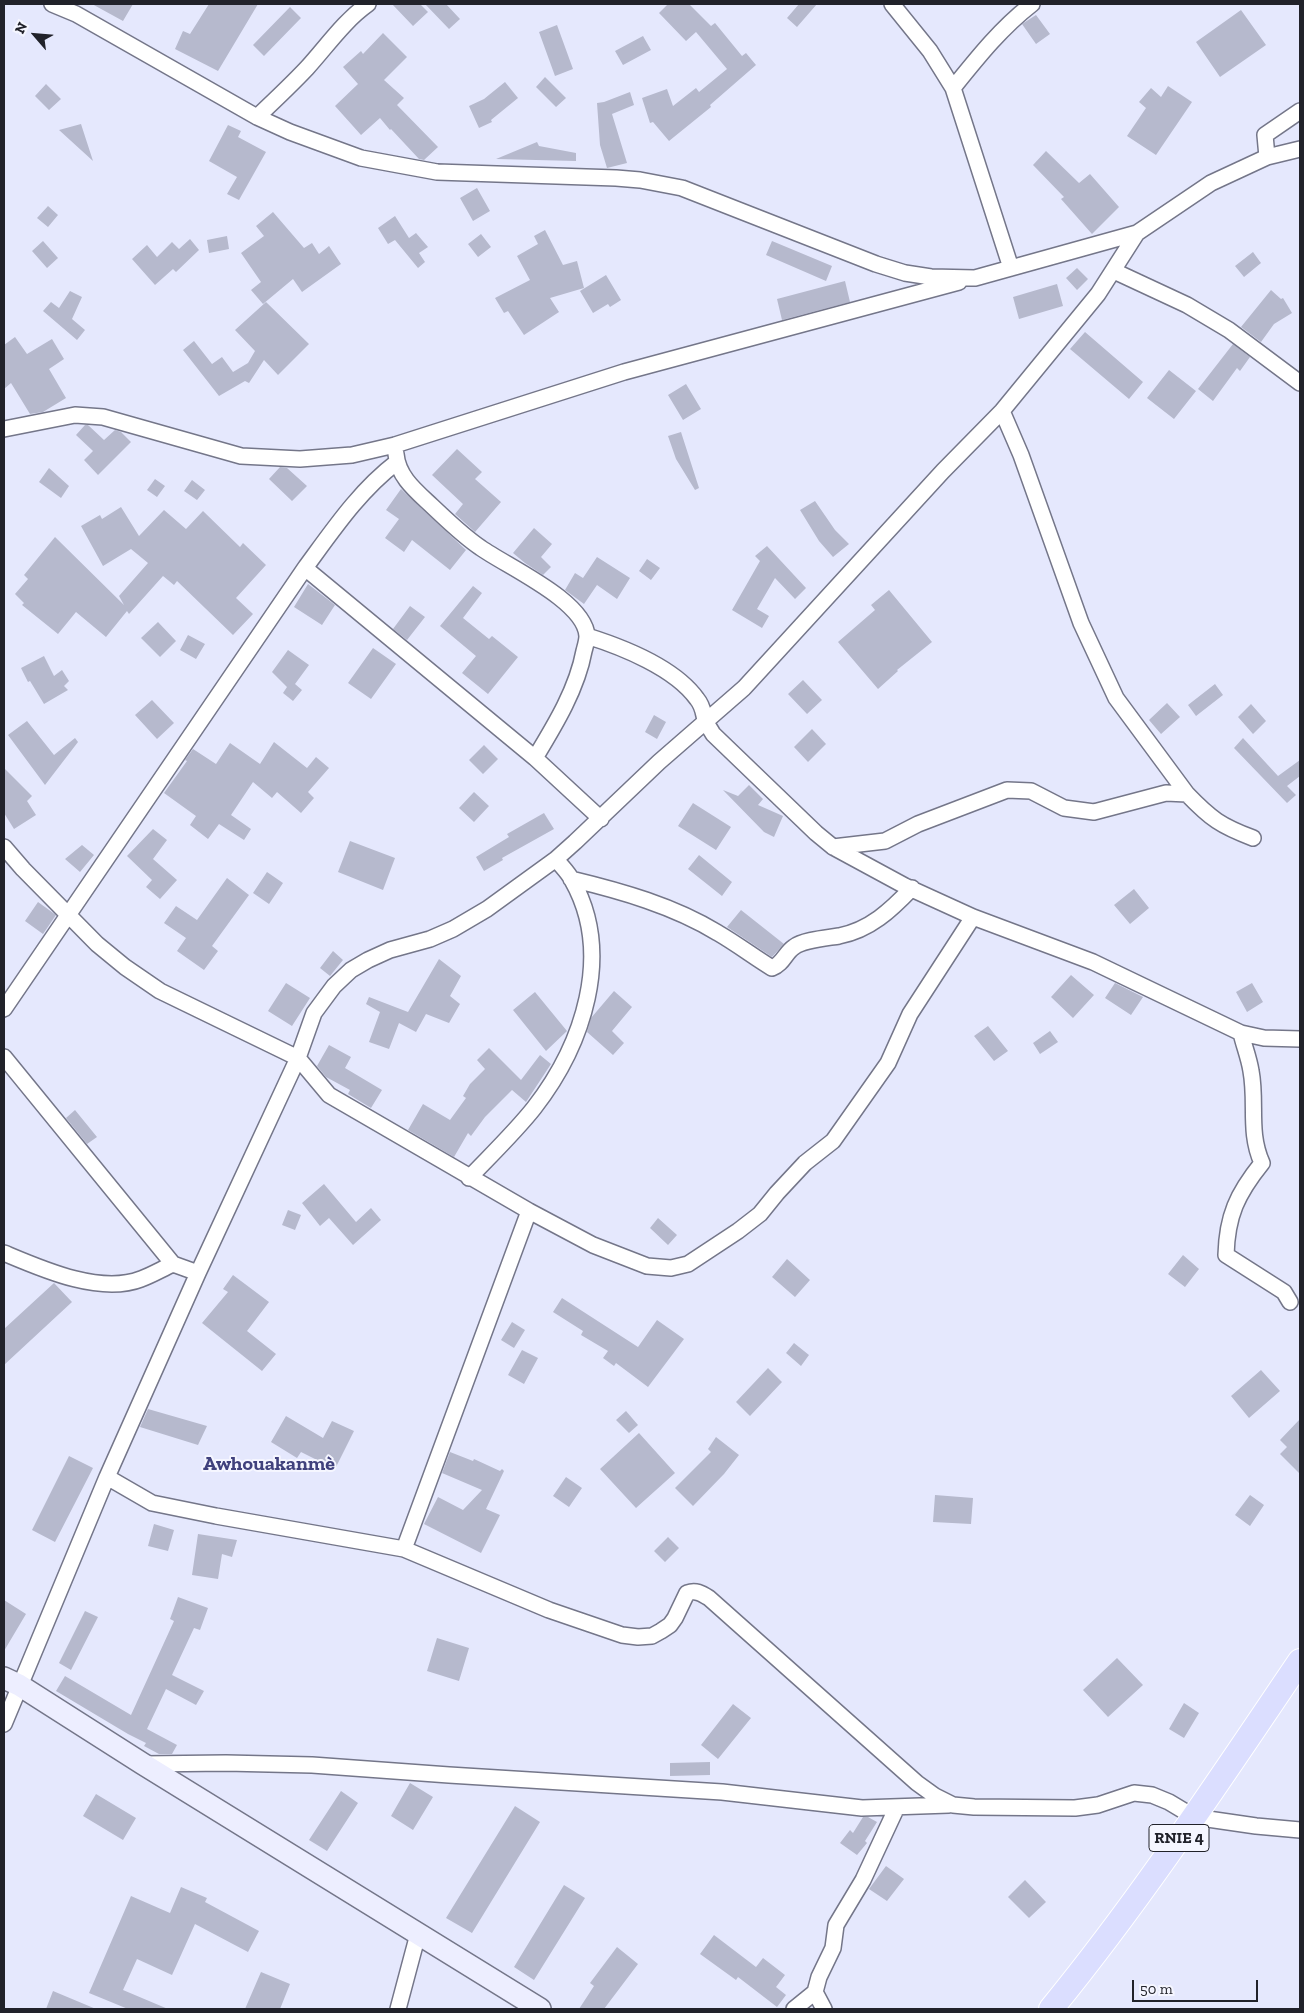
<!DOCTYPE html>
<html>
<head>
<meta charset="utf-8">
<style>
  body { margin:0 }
  #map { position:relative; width:1304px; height:2013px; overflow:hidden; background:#e5e8fd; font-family:"Zilla Slab",serif }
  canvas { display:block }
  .frame { position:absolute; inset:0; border:5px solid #21222a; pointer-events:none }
  .north { position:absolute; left:10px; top:10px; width:50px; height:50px; -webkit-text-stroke:4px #f5f6ff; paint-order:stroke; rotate:297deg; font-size:14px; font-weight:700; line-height:20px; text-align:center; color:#21222a }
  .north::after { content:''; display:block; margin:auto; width:18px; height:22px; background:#21222a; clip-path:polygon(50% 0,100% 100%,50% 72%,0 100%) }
  .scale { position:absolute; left:1132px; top:1980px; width:126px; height:22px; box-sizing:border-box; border:2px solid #21222a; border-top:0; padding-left:6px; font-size:15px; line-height:18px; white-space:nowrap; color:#21222a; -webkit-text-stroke:4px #f5f6ff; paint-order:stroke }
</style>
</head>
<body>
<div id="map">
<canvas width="1304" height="2013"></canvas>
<div class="frame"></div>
<div class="north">N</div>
<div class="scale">50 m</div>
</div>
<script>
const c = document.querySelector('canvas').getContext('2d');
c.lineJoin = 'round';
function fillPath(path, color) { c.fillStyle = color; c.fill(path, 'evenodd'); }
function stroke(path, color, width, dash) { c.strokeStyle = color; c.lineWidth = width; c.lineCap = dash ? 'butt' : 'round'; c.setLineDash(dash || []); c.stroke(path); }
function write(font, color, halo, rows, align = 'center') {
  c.font = font + ' "Zilla Slab",serif'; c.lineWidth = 4; c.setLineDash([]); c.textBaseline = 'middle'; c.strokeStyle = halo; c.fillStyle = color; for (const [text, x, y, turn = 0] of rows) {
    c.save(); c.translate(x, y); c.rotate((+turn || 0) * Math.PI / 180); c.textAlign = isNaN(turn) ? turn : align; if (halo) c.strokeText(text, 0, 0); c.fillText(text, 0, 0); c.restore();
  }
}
const building = new Path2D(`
  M92,4H133L123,21Z
  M209,4H258L218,71L175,49L183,31L190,34Z
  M392,4H420L428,12L413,26Z
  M425,4H446L460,19L449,29Z
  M668,4H689L711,26L715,23L742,56L746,53L756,65L710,105L711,107L669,141L653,122L650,123L642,98L667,89L673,106L696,88L699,92L727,69L696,32L686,41L659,13Z
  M799,4H817L797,27L787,18Z
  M290,7L301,18L264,56L253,45Z
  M1241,10L1266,45L1220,77L1196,42Z
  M1036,15L1050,34L1036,44L1022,24Z
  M557,25L573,69L555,76L539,32Z
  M383,33L407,57L384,80L404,98L397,105L438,147L424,160L419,159L391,129L390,130L380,118L361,135L335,106L358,84L343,67L361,51L363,54Z
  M643,36L651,50L623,65L615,51Z
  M545,77L566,98L556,107L536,87Z
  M505,82L518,98L491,120L492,122L479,128L469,106L484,99Z
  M46,84L61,99L49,110L35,96Z
  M1168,86L1192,102L1156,155L1127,136L1146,108L1139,102L1151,88L1161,97Z
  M630,92L634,105L612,114L627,163L607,168L600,145L597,103L604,102Z
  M81,124L93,161L59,130Z
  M228,125L241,131L238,137L266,152L239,200L227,194L237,177L209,161Z
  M537,142L539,146L576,153V161L496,159Z
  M1046,151L1079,183L1090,174L1119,207L1092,234L1061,199L1064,197L1033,165Z
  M477,188L490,211L473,221L460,198Z
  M48,206L58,215L48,227L37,218Z
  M273,212L304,248L312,243L319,254L329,246L341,264L302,292L293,279L263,304L251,290L261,282L241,253L264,236L256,226Z
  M395,216L409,238L416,233L428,247L419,253L425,262L418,268L395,240L388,244L378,228Z
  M545,230L563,265L577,261L584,288L550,298L559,312L524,335L508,311L504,313L495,298L530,280L517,256L538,244L534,236Z
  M481,234L491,247L478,257L468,244Z
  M227,236L229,249L209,253L207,240Z
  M190,239L199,250L176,272L173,269L155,285L132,259L147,245L157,257L172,242L179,249Z
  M43,241L58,258L47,268L32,251Z
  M772,241L832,266L826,281L766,255Z
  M1253,252L1261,263L1244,277L1235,266Z
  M1077,268L1088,279L1077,290L1066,278Z
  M606,275L621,300L610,307L608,304L593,313L580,291Z
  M845,281L850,302L782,320L777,299Z
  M1057,284L1063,306L1019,319L1013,297Z
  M1271,290L1281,299L1283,298L1292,313L1274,324L1261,342L1241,327Z
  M70,291L82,297L72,319L85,330L77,340L43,311L51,302L59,308Z
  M266,302L309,344L278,375L264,360L249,383L245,381L219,396L183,350L194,341L212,364L222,357L233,372L248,363L255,351L235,330Z
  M1085,332L1143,382L1129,399L1070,349Z
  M15,337L27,354L52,339L64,359L49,369L66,398L43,412L30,414L11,383L4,389V345Z
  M1233,344L1250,357L1240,371L1237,368L1213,401L1198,389Z
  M1169,370L1196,391L1174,419L1147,398Z
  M686,384L701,409L683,420L668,395Z
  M85,425H88L104,440L115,430L121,432L131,442L98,475L84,460L93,451L76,435Z
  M681,432L699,488L695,490L676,459L668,436Z
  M457,449L482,472L475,479L501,502L475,532L455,514L463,504L432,475Z
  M280,467L287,468L307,486L292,501L269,479Z
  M49,468L69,486L61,498L39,482Z
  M155,479L165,486L157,497L147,490Z
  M192,480L205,490L197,500L184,491Z
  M401,489L466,550L450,570L412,540L404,552L385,538L399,519L386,510Z
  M815,501L835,530L849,544L833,557L819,541L800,510Z
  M121,507L139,536L164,510L186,529L203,511L240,547L243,543L266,565L236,598L253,614L233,635L177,581L174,585L163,576L129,614L127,611L106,637L76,612L58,634L22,605L24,603L15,594L28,579L24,575L55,537L124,605L119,596L148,563L131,549L103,566L81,526L100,515L102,519Z
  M534,528L552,544L541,557L551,567L543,575L525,563L513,553Z
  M767,546L806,588L795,599L775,578L757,609L769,616L762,628L732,610L760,561L755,556Z
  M597,557L630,578L617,599L597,585L584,604L565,590L575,573L583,578Z
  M647,559L660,568L651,580L639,571Z
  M308,584L335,605L322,625L294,607Z
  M473,586L482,593L463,618L489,639L492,636L518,657L488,694L462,673L476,656L440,626Z
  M889,590L932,642L897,670L898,671L878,689L838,642L875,610L871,605Z
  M410,606L425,617L407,640L393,629Z
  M158,622L176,641L160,657L141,638Z
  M188,635L205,644L196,659L180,650Z
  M373,648L396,664L371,699L348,683Z
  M288,650L309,665L295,684L302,690L293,701L283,693L287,687L272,672Z
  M44,656L54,676L62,670L69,681L64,686L68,690L44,704L30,681L28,682L21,668Z
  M803,680L822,700L807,714L788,694Z
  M1215,684L1223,695L1196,716L1188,705Z
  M152,700L174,723L157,739L135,715Z
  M1167,703L1180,717L1161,734L1149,720Z
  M1251,704L1266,721L1253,734L1238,717Z
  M654,715L666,722L657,739L645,732Z
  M27,721L54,755L75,738L78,742L45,785L8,735Z
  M812,729L826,744L808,762L794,747Z
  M1243,738L1278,776L1300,760V776L1287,786L1296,795L1287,803L1234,748Z
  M274,742L307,768L316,757L329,768L308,792L314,798L301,813L277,792L272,798L253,782L231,815L251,829L244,840L219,824L208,839L190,825L196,816L164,793L187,761L185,760L193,749L216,764L230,743L260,764Z
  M484,745L498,759L483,774L469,760Z
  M4,768L32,796L27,801L36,815L14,829L4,813Z
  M749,785L763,799L758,805L783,816L774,837L764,832L723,790L738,796Z
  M474,792L489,806L474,822L459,808Z
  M693,803L731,827L716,850L678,826Z
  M544,813L554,829L502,858L503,860L484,871L476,857L509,837L507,834Z
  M153,829L167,840L153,859L177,880L160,899L146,887L152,880L127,856Z
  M350,841L395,858L383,890L338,872Z
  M82,845L94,855L80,872L65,859Z
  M699,855L732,882L722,896L688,869Z
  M267,872L283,883L269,904L253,893Z
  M227,878L249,895L212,946L218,951L204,970L177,951L186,938L164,923L176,906L197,920Z
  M1134,889L1149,908L1130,924L1114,905Z
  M38,902L56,915L43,934L25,921Z
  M741,910L784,944L772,957L727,927Z
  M333,951L343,960L330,976L320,968Z
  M439,959L461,976L450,996L460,1004L449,1023L426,1014L416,1032L399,1023L389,1049L369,1042L380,1012L366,1004L369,997L408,1012Z
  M1071,975L1094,995L1073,1018L1051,997Z
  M286,983L310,998L292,1026L268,1011Z
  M1115,983L1143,997L1131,1015L1105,998Z
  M1252,983L1263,1002L1247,1012L1236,992Z
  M614,991L632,1007L612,1031L624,1043L613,1055L587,1032L591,1018Z
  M535,992L567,1031L546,1051L513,1010Z
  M988,1026L1008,1051L994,1061L974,1036Z
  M1050,1031L1058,1042L1040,1054L1033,1043Z
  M329,1045L351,1057L345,1068L382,1090L371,1108L348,1094L350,1090L326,1077L317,1066Z
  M489,1048L521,1080L540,1055L551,1064L526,1102L512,1090L485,1117L471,1136L468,1133L454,1157L408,1130L423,1104L450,1120L466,1098L463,1096L470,1084L485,1069L477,1060Z
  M75,1110L97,1137L87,1144L66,1118Z
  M324,1184L356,1222L371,1208L381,1220L353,1245L329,1218L320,1226L302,1203Z
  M288,1210L301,1215L295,1230L282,1225Z
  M658,1218L677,1235L668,1245L650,1228Z
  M1183,1255L1199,1269L1185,1287L1168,1274Z
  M787,1259L810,1280L795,1297L772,1277Z
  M233,1275L269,1302L247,1331L276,1354L262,1371L202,1323L228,1292L223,1289Z
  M54,1283L72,1302L4,1365V1329Z
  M562,1298L638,1347L657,1320L684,1339L648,1387L616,1363L614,1366L603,1358L608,1351L581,1335L583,1331L553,1312Z
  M512,1322L525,1330L514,1348L501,1340Z
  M794,1343L809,1355L801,1366L786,1353Z
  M522,1350L538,1358L524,1384L508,1375Z
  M768,1368L782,1382L750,1416L736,1402Z
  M1261,1370L1280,1391L1249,1418L1231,1396Z
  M148,1409L207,1426L198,1445L140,1427Z
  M626,1411L638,1425L629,1433L616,1420Z
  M286,1416L323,1438L332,1421L354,1431L335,1469L301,1452L297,1458L271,1442Z
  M1300,1419V1474L1280,1454L1287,1447L1280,1440Z
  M639,1433L675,1473L636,1508L600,1469Z
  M716,1437L739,1455L724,1474L693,1506L675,1488L711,1452L708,1449Z
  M450,1452L473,1461L474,1459L500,1471L502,1469L504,1471L486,1509L500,1515L481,1553L424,1524L438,1497L463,1510L482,1490L442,1473Z
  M69,1456L93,1468L55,1542L32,1530Z
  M566,1477L582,1488L569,1507L553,1496Z
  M935,1495L973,1498L971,1524L933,1522Z
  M1250,1495L1264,1505L1250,1526L1235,1515Z
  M154,1524L174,1530L168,1551L148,1546Z
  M198,1534L237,1540L232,1557L222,1554L218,1579L192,1575Z
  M668,1537L679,1548L665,1562L654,1551Z
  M178,1597L208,1608L200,1630L194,1628L172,1675L204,1691L196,1705L166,1689L147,1729L177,1745L172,1754H159L144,1746L146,1743L128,1734L56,1691L65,1676L131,1715L174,1621L170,1619Z
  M4,1600L26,1614L4,1651Z
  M85,1611L98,1617L71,1670L59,1663Z
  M437,1638L469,1648L459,1681L427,1671Z
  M1117,1658L1143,1685L1108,1717L1083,1690Z
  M1184,1703L1199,1713L1184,1738L1169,1729Z
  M733,1704L751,1718L718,1759L701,1745Z
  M710,1762V1775L670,1776V1763Z
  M410,1783L433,1797L413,1830L391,1816Z
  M341,1791L358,1803L327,1851L309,1840Z
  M96,1794L136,1818L123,1840L83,1816Z
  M515,1806L540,1822L472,1933L446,1918Z
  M863,1817H868L877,1822L865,1841L867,1843L857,1855L840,1843L850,1830L853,1833Z
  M886,1866L904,1879L887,1901L869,1889Z
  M1025,1880L1046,1902L1029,1918L1008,1897Z
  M564,1885L585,1898L534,1980L514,1967Z
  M181,1887L207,1898L205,1902L259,1931L248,1952L195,1924L172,1975L137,1959L123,1990L168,2009H128L89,1993L131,1896L170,1913Z
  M714,1935L756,1967L763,1958L785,1975L776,1987L786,1995L777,2007L738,1977L736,1980L700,1954Z
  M617,1947L638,1964L604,2009H579L594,1986L590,1983Z
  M261,1972L290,1984L280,2009H245Z
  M53,1991L96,2009H46Z`);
const street = new Path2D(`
  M52,4L76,14L257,117L290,132L361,158L437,172L616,178L640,180L682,188L876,264L905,273L931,277L975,278L1137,233L1211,183L1267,157L1300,149
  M892,4L930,51L953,88L1011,268
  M953,88C978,57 1001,28 1032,4
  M257,117C274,101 291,85 307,68C327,46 344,21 368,4
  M1267,157L1265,135L1300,111
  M1114,271L1187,305L1229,330L1300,383
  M1002,411L1021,455L1081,623L1116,698L1187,794
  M4,429L75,415L103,417L241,456L300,459L352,455L395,445L624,372L959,282
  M396,454C398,477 416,491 432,506C448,521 463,536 481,548C508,567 585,601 587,636C587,641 585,647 584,651C577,689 555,725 535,758
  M305,568L535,758L601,819
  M587,636C622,647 675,668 697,699C703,706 703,712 705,720C707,725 711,730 713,734L816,833L833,847L905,886L973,917L1093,962L1241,1033L1264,1038L1300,1039
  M4,847L23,869L97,944L125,967L160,991L298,1058L329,1095L529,1211L593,1245L647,1266L671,1268L688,1264L738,1231L760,1214L777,1193L805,1163L833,1141L888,1063L910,1014L973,917
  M833,847L885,841L918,824L1007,790L1031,791L1064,808L1094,812L1166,793L1187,794C1211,819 1221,826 1253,838
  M571,879C621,891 674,906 718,933C737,944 754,957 772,968C783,964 785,953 794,947C803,940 827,938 839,936C870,930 891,910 912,888
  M4,1009L305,568C333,530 359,491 397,462
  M1241,1033C1244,1046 1249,1058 1251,1071C1257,1103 1248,1132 1262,1163C1237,1194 1227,1216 1226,1255L1284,1292L1290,1302
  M4,1057L173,1264L198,1273
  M469,1178C491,1155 515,1132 534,1108C583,1045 614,954 572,880C568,872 561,866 556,859
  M4,1253C42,1269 100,1295 141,1279C152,1275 162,1269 173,1264
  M107,1477L152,1503L216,1516L404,1549L549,1610L622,1635L638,1637L652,1636L661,1631L670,1625L675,1618L687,1593C696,1590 701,1593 709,1598L917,1783L935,1796L953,1805L974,1807L1075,1808L1098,1805L1134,1793L1152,1795L1169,1802L1194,1817L1256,1826L1300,1830
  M404,1549L529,1211
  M4,1724L107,1477L198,1273L298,1058L314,1013L334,986L351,970L368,960L390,950L430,939L453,929L487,909L556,859L575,842L659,762L744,688L943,471L1002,411L1098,294L1137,233
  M144,1764L226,1763L312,1765L449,1775L722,1792L862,1808L949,1805
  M398,2009L418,1934
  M794,2009L815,1992
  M824,2009L815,1992L819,1977L833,1948L836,1925L863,1880L897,1807`);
const secondary = new Path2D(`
  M4,1678L19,1685L143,1764L540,2009`);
const primary = new Path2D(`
  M1051,2009C1141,1899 1220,1779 1300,1661`);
const shields = [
  [1179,1838,60]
];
const shieldNames = [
  ["RNIE 4",1179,1838]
];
const quarterNames = [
  ["Awhouakanmè",269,1464]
];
fillPath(building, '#b6b9cd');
stroke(street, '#747689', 18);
stroke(secondary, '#747689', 24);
stroke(primary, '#fff', 26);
stroke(street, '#fff', 15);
stroke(secondary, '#edeeff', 21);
stroke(primary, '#dbdeff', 24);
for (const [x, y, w] of shields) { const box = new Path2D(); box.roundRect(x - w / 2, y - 13.5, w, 27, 4); c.fillStyle = '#f5f6ff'; c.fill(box); stroke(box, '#21222a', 1); }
write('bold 16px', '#21222a', null, shieldNames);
write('bold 20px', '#40417d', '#f5f6ff', quarterNames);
</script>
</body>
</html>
